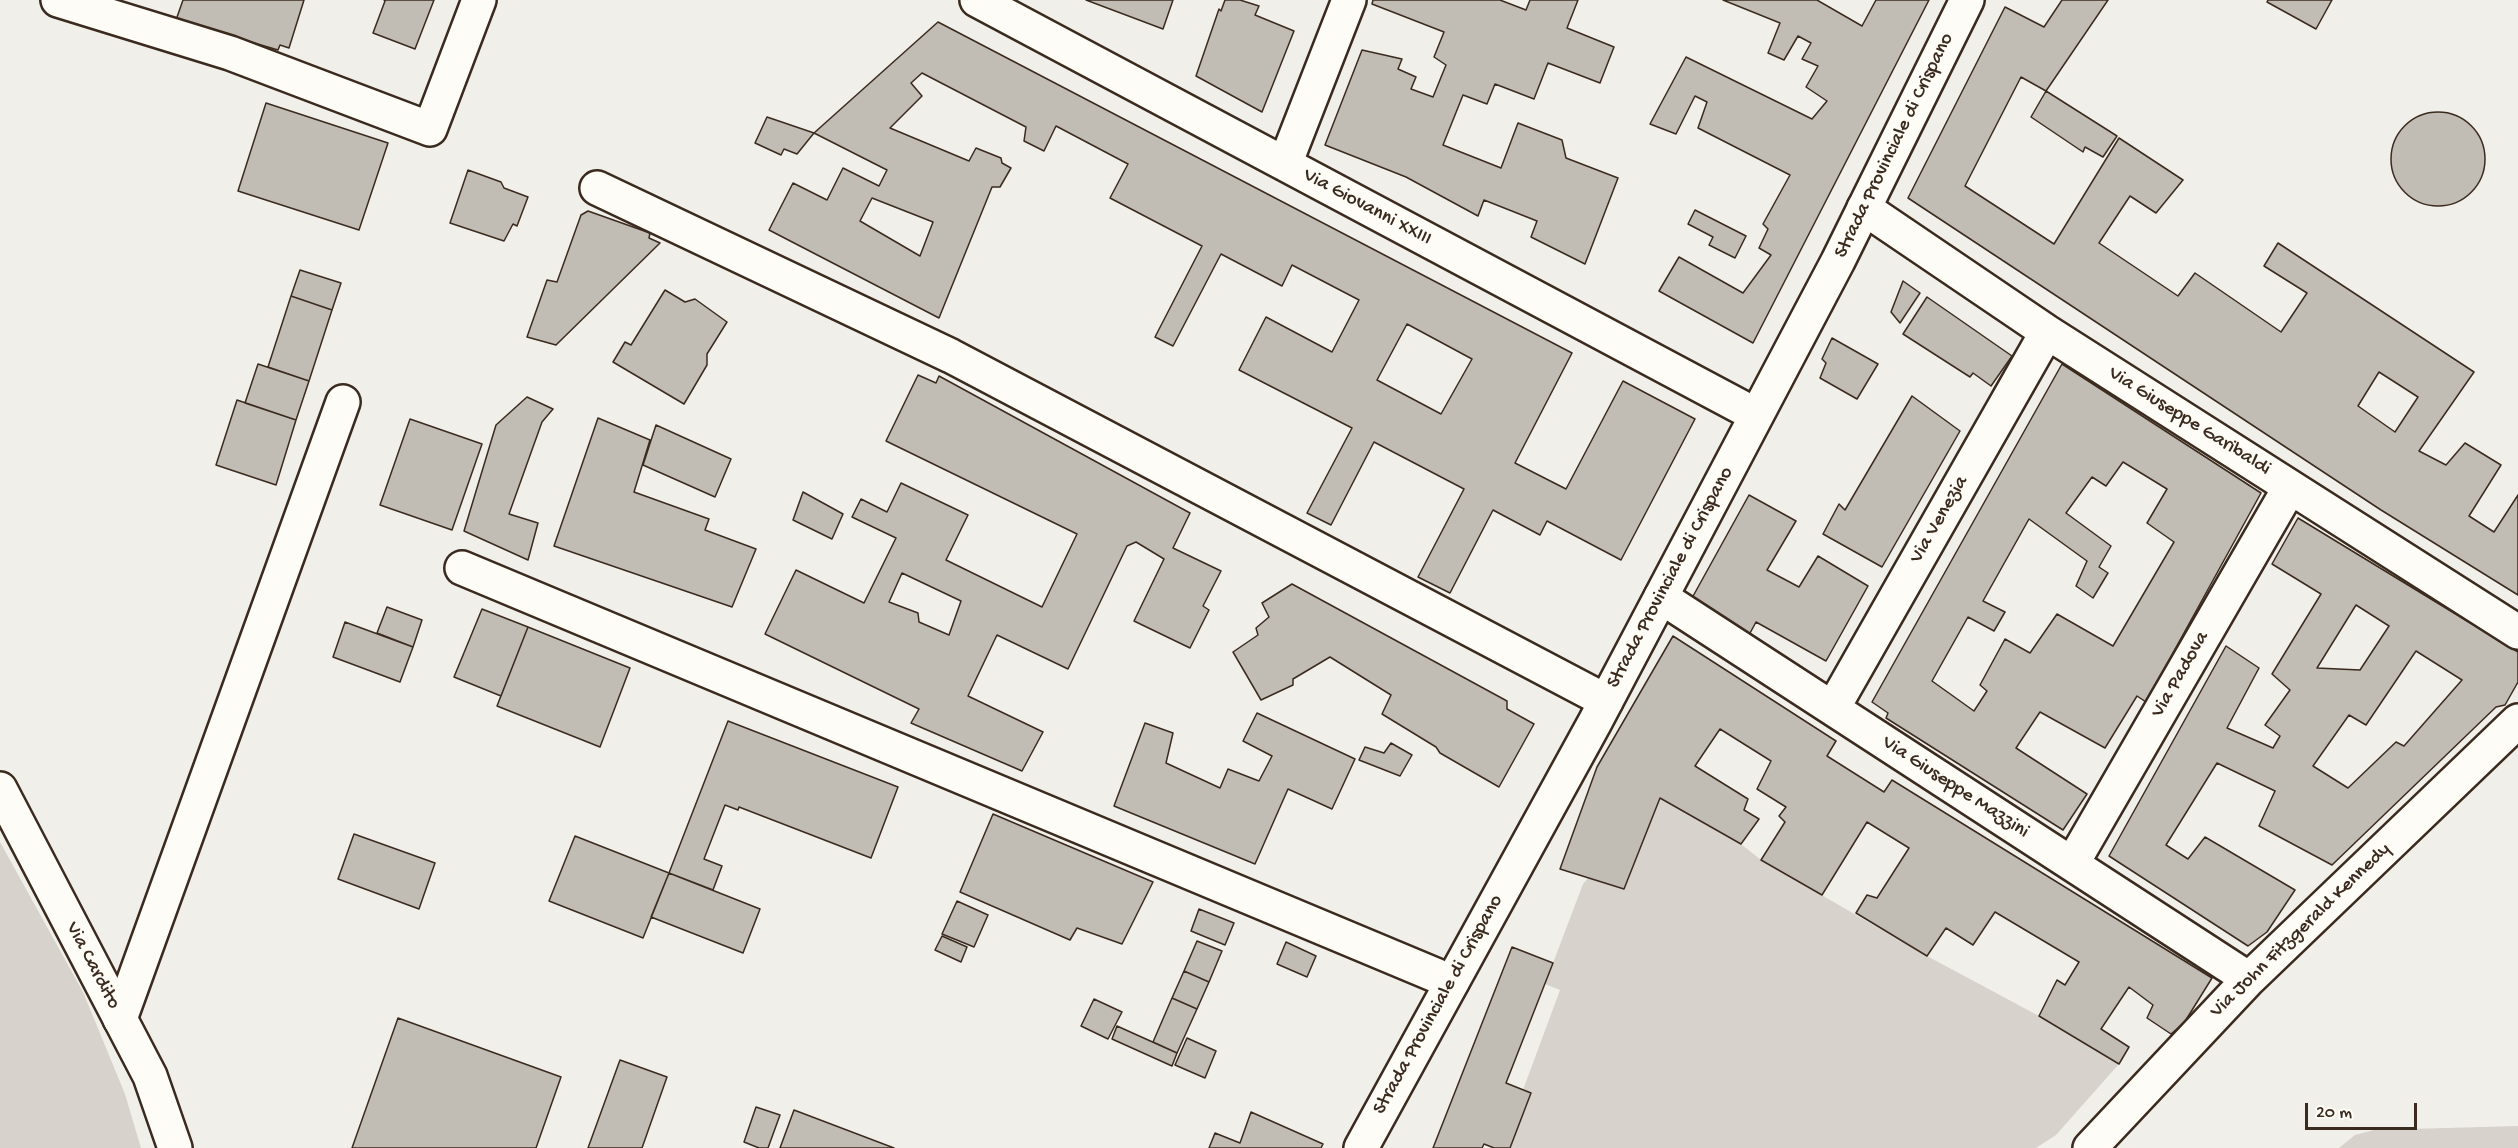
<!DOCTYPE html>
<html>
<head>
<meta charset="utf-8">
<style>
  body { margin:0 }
  #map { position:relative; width:2518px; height:1148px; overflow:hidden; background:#f1efea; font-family:"Gochi Hand",sans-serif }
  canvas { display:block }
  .scale { position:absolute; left:2305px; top:1103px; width:112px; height:27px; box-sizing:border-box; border:3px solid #3b2a1e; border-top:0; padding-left:8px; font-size:18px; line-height:21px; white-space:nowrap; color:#3b2a1e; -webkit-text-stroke:4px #fdfcf7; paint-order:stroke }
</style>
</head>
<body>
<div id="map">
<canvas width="2518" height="1148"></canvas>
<div class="scale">20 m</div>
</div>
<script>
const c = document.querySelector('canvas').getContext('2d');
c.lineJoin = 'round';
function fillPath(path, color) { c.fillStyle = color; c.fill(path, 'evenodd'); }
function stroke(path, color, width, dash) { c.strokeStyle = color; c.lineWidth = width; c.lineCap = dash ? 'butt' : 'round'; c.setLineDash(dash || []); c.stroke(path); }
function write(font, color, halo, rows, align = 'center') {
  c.font = font + ' "Gochi Hand",sans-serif'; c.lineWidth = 4.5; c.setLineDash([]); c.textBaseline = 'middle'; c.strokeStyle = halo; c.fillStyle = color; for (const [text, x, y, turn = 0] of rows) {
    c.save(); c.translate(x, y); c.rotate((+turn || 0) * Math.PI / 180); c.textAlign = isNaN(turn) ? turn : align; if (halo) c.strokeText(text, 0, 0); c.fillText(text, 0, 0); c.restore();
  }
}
const green = new Path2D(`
  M1660,798L1741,844L1761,860L1927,956L2039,1016L2119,1064L2056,1135L2036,1148H1510L1531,1094L1523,1090L1560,990L1545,984L1583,884L1588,878L1624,889Z
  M0,842L83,992L125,1094L141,1148H0Z
  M2518,1126V1148H2339L2355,1135L2374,1130Z`);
const building = new Path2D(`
  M183,0H304L289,48L280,45L278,50L176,20Z
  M384,0H434L415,49L373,33L385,1Z
  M1086,0H1173L1163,29Z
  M1225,0H1240L1259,6L1255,15L1294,31L1262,112L1196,76L1219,9L1221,11Z
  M1373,0H1500L1526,10L1530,0H1578L1567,28L1614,47L1600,83L1548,63L1534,99L1495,84L1487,104L1463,95L1443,145L1501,168L1518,123L1562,140L1566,158L1618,178L1585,264L1531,237L1537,221L1484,200L1478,216L1406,177L1325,145L1362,50L1402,59L1398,69L1416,77L1411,89L1433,97L1446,65L1434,57L1444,32L1372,4Z
  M1723,0H1817L1862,26L1876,0H1929L1753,343L1659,291L1679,257L1743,293L1771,255L1759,248L1768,229L1763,224L1790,175L1698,128L1707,102L1695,96L1676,134L1650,124L1686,57L1812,119L1827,101L1806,87L1818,66L1802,59L1811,43L1798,36L1784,60L1768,53L1780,23Z
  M2062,0H2108L2046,91L2021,77L1965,186L2054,244L2119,138L2183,180L2156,213L2130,196L2099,243L2178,296L2195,273L2281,332L2307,293L2264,266L2278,243L2474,372L2419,451L2446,465L2465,443L2501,465L2469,516L2494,532L2518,495V595L2381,510L1908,198L2005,7L2044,27ZM2379,372L2418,397L2395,432L2358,406Z
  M2268,0H2332L2316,29L2267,2Z
  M938,22L1572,353L1515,463L1566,489L1623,381L1695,419L1621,560L1547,521L1540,535L1493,510L1450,593L1418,577L1464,489L1374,442L1331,525L1307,513L1352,428L1239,370L1266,317L1332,352L1359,300L1292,265L1282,286L1221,254L1173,346L1155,337L1202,246L1110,198L1128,164L1056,126L1044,151L1024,141L1026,127L922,73L911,83L922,96L890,128L969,161L976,148L1001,158L1002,163L1011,168L1000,187H992L939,318L769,230L793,183L827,200L843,168L879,186L887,170L814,133ZM872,198L933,222L920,256L860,221ZM1407,324L1472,359L1441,414L1377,380Z
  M2046,91L2117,136L2103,157L2085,147L2083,152L2031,117Z
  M266,103L388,143L359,230L238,191Z
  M2391 159a47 47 0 1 1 94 0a47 47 0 1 1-94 0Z
  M767,117L814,133L797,154L784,149L781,155L755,143Z
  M468,170L501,182L504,188L528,197L517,226L513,224L504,241L450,223Z
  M1695,210L1746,236L1735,258L1709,245L1713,237L1688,224Z
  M588,211L650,233L649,238L660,243L556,345L527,337L547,280L557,282L581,215Z
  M300,270L341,283L332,310L291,296Z
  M1903,281L1920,293L1900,323L1891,312Z
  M665,290L685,302L695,299L727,322L707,354V365L684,404L613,362L625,342L631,345Z
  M291,296L332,310L309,381L268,367Z
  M1927,297L2012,356L1991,386L1973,373L1970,377L1903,334Z
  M1832,338L1878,364L1857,399L1820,378L1826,363L1822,359Z
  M258,364L309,381L296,420L245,403Z
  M2062,364L2261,493L2146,702L2137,696L2105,748L2040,712L2016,748L2087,794L2063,830L1886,718L1888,713L1872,702ZM2123,462L2167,489L2147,523L2174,542L2113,646L2057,614L2030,653L2005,639L1980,685L1987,691L1974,711L1932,681L1968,617L1994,631L2005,612L1983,601L2029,519L2087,561L2076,586L2093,598L2108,573L2099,567L2111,546L2066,513L2092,477L2106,486Z
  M918,375L936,383L939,376L1190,513L1173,548L1221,571L1203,606L1209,610L1190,648L1134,621L1164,559L1136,542L1127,546L1068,669L997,635L968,696L1043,732L1022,771L911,723L919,709L765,634L796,570L864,603L896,538L852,517L861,499L887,512L901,483L968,515L946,560L1042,607L1077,534L886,441ZM902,573L961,601L949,635L919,622L918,613L889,602Z
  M1912,396L1960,431L1882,567L1823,534L1839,504L1845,510Z
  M527,397L553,409L542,422L509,514L538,523L528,560L464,531L496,425Z
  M237,400L296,420L276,485L216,465Z
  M598,418L650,440L634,492L709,519L705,530L756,549L732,607L554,546Z
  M410,419L482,444L452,530L380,505Z
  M656,425L731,459L715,497L643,465Z
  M803,492L843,514L832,539L793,520Z
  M1749,495L1796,521L1767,570L1799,587L1818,556L1868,586L1826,661L1756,622L1749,635L1692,598Z
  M2298,518L2518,652V682L2505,705L2496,707L2332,865L2259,826L2275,791L2217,763L2166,845L2188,859L2205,837L2295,890L2267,932L2248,946L2109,856L2226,646L2259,668L2227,728L2273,748L2280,736L2265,725L2290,690L2272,674L2321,594L2272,564ZM2356,605L2389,626L2360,670L2317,668ZM2416,651L2462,680L2404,746L2396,742L2348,788L2313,766L2349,715L2366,725Z
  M1292,584L1507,701V709L1534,724L1499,787L1440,753L1436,747L1382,714L1391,695L1330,657L1293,679V685L1261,700L1233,652L1258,635L1256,628L1269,617L1262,603Z
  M387,607L422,620L413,647L377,633Z
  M482,609L528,627L501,696L454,677Z
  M345,622L413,647L400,682L333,657Z
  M528,627L630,668L600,747L497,706Z
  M1673,636L1836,741L1827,756L1884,792L1892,780L2212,978L2184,1023L2171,1034L2147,1018L2153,1005L2129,987L2101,1029L2129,1047L2119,1064L2039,1016L2057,980L2065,985L2079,962L1995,912L1973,945L1946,928L1927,956L1856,913L1867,895L1877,898L1909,848L1867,822L1822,895L1761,860L1785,822L1779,816L1786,807L1757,789L1771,761L1720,729L1695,766L1748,799L1744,810L1759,819L1741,844L1660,798L1624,889L1560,869L1597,767Z
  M1257,713L1355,759L1332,809L1288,789L1255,864L1114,806L1145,723L1173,733L1166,763L1220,788L1228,769L1259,781L1272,756L1243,741Z
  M728,721L898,787L871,858L739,807L738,810L725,805L704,859L722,866L713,890L669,873Z
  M1391,743L1412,755L1400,776L1359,760L1365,747L1384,753Z
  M993,814L1153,882L1122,944L1077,928L1070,940L960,892Z
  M354,834L435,863L419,909L338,879Z
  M575,836L669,873L643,938L549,901Z
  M669,873L760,909L743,953L651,917Z
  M957,901L988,915L974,947L942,934Z
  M1199,909L1234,923L1225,945L1191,931Z
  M942,936L967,947L961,962L935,950Z
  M1197,941L1222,951L1209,982L1184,971Z
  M1286,942L1316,956L1307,977L1277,964Z
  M1512,947L1553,963L1506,1083L1531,1093L1510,1148H1494L1484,1144L1482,1148H1433Z
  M1184,971L1209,982L1197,1009L1172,998Z
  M1172,998L1197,1009L1177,1053L1153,1042Z
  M1094,999L1122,1012L1108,1039L1081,1026Z
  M398,1018L561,1077L536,1148H352Z
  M1117,1026L1177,1053L1172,1066L1112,1039Z
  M1187,1038L1216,1051L1205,1078L1175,1065Z
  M620,1060L667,1077L642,1148H588Z
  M756,1107L780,1115L768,1148H759L744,1142Z
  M794,1110L894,1148H780Z
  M1251,1112L1323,1144L1321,1148H1209L1215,1133L1240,1143Z`);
const street = new Path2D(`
  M58,0L230,53L430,129L479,0
  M977,0L1756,415
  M1285,164L1349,0
  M597,188L951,356L1606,701
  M1864,208L2047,332L2518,632
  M462,568L1452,982
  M1661,597L2249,979
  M1833,708L2047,332
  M2072,864L2290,487
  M120,1019L343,402
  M2090,1148L2249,979L2518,721`);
const secondary = new Path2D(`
  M0,789L150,1076L175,1148
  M1361,1148L1595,722L1838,261L1967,0`);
const streetNames = [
  ["Strada Provinciale di Crispano",1895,146,-64],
  ["Via Giovanni XXIII",1367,208,28],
  ["Via Giuseppe Garibaldi",2189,422,32],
  ["Via Venezia",1940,520,-60],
  ["Strada Provinciale di Crispano",1671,578,-62],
  ["Via Padova",2181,675,-60],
  ["Via Giuseppe Mazzini",1955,788,33],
  ["Via John Fitzgerald Kennedy",2301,931,-44],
  ["Via Cardito",92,966,62],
  ["Strada Provinciale di Crispano",1439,1005,-61]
];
fillPath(green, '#d7d2cc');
fillPath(building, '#c1bcb4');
stroke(building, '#3b2a1e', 1.5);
stroke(street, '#3b2a1e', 38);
stroke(secondary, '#3b2a1e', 38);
stroke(street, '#fdfcf7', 33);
stroke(secondary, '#fdfcf7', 33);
write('20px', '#3b2a1e', '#fdfcf7', streetNames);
</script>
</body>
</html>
